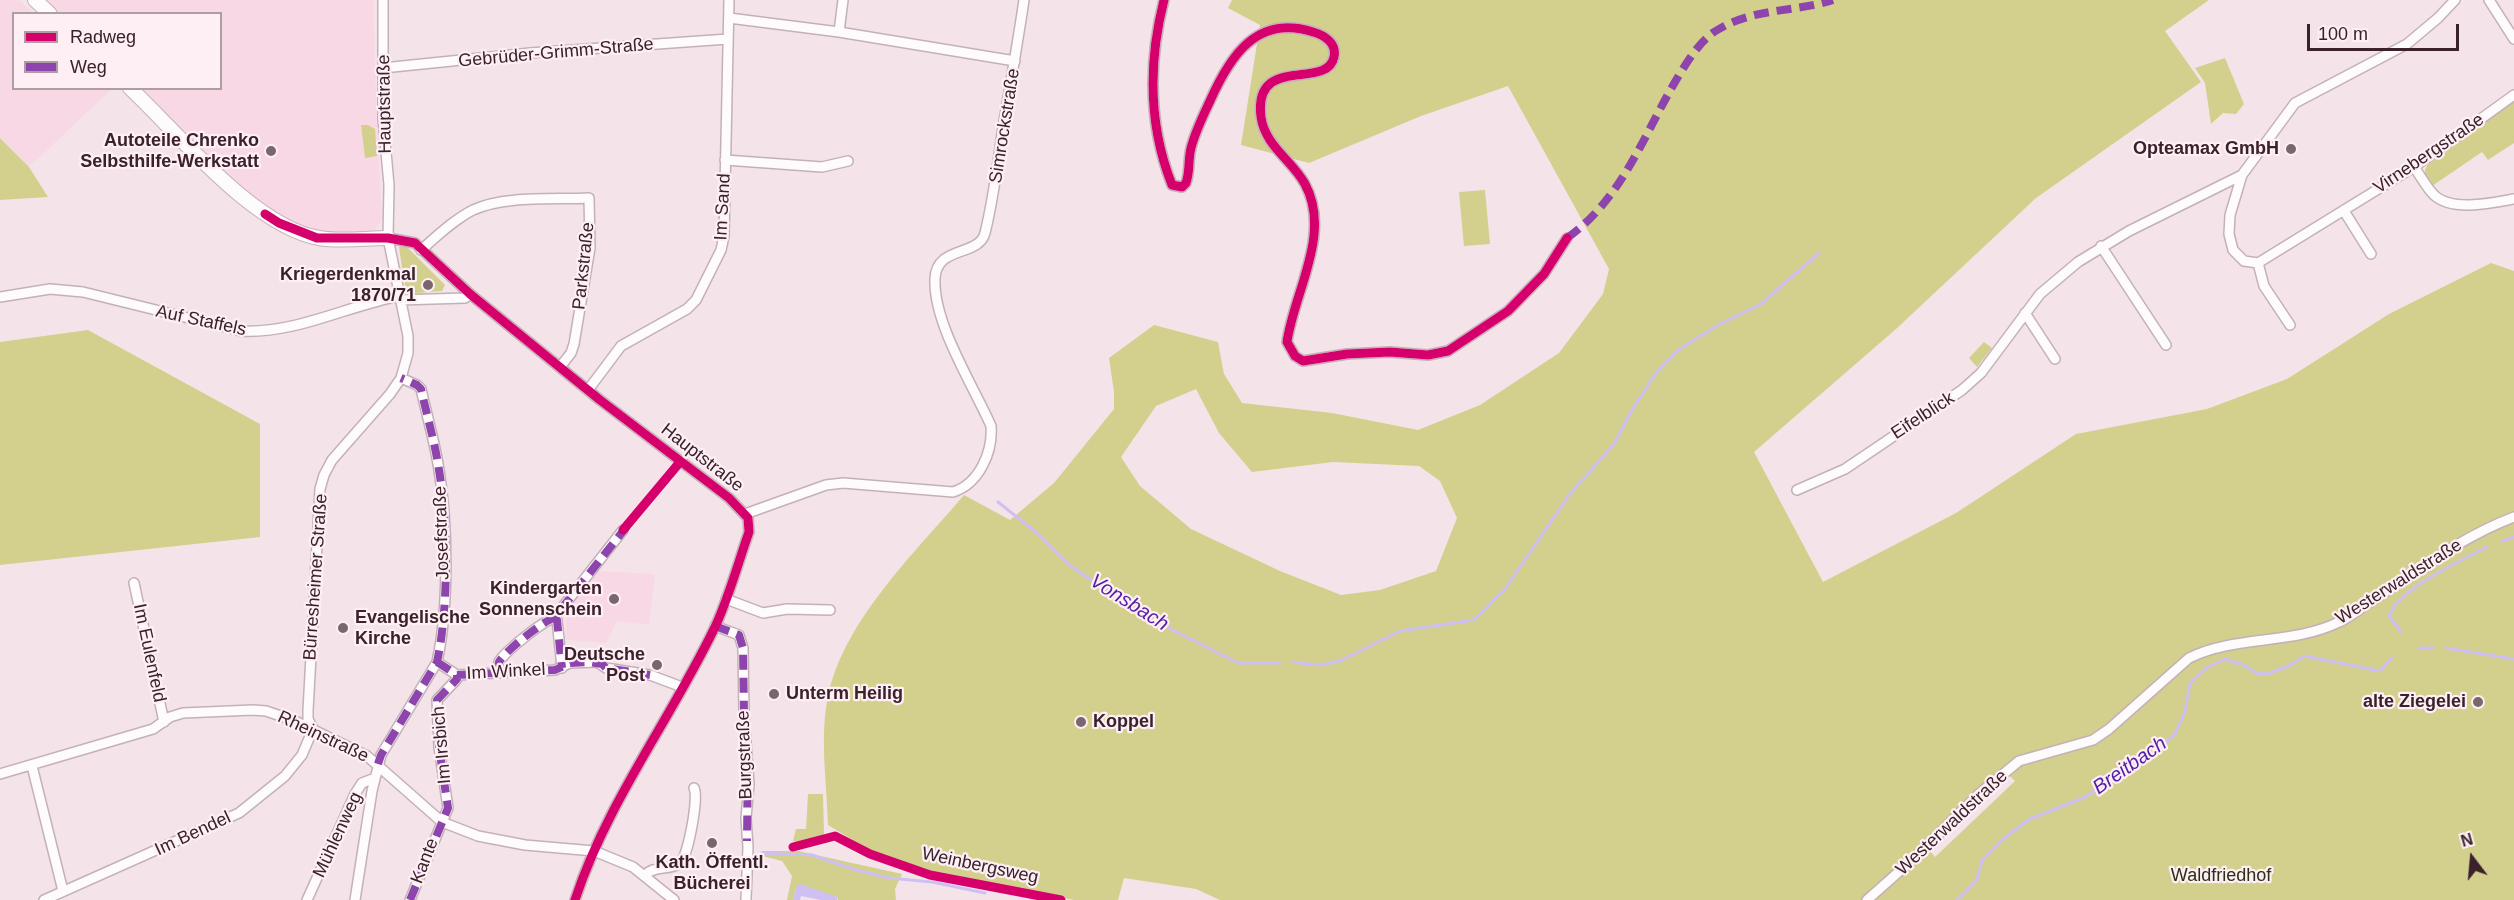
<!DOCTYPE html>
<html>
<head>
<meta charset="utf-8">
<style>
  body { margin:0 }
  #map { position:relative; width:2514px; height:900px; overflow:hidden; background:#f4e4ea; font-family:Arial,sans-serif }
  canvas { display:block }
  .legend { position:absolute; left:12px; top:12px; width:210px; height:78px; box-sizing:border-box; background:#fdeff4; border:2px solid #af9da4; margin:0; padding:8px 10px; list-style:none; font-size:18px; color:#3a212c }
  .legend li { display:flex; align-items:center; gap:12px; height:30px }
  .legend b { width:30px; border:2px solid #af9da4 }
  .north { position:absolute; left:2442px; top:828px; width:60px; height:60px; -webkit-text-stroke:4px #fdeff4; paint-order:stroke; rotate:344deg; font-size:16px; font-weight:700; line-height:24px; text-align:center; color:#3a212c }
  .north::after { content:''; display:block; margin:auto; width:21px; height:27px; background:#3a212c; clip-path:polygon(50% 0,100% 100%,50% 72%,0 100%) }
  .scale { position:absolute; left:2307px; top:24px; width:152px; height:27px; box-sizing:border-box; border:3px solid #3a212c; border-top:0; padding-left:8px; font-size:18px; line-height:21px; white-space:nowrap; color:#3a212c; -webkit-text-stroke:4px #fdeff4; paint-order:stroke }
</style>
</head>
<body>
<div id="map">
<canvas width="2514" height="900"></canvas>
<ul class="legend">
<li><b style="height:8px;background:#d6006c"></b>Radweg</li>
<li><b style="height:8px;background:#8e44ad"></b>Weg</li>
</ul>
<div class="north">N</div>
<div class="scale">100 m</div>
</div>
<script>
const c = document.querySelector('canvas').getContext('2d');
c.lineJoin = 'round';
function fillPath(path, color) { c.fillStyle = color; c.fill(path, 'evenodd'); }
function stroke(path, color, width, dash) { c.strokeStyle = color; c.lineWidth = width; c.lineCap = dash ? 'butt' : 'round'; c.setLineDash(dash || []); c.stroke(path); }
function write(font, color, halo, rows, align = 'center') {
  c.font = font + ' Arial,sans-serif'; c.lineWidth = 4.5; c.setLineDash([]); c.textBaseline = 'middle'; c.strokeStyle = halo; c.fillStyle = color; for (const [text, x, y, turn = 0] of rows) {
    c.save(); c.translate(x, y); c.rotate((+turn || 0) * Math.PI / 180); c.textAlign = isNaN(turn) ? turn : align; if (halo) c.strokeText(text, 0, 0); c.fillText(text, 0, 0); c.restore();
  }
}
const built = new Path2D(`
  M0,0H19L33,13L14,14V88L112,89L29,167L0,138Z
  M46,0H373L377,125L382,220L373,232L335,235L310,230L284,219L259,204L140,89L220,88V14L61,13Z
  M599,571L655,574L649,625L617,621L606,643L565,640L567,609Z`);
const green = new Path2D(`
  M1232,0H2209L2165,31L2201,82L2036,198L1896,329L1754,452L1823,582L1956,513L2076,434L2207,409L2287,379L2389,314L2491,263L2514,271V900H1220L1196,889L1124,878L1118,900H1074L941,874L876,854L828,825C827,785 820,741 827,702C840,624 914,554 964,495L1010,520L1054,483L1114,409V392L1109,358L1154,325L1218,342L1224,374L1242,403L1332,413L1418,430L1480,405L1559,353L1603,294L1609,269L1508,86L1421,116L1309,163L1241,145L1260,25L1228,8ZM1196,389L1219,433L1252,472L1333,462L1419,466L1440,481L1457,518L1436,571L1380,590L1341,595L1280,571L1191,529L1140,486L1121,457L1156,406ZM2009,775L2015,781L1935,857L1930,851Z
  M2225,58L2244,104L2236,114L2223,113L2211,124L2205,83L2195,68Z
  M2514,101V143L2488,160L2482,152L2432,186L2424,174L2427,165Z
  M361,125H368L375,129L377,156L365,158Z
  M0,138L29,167L48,197L0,200Z
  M1485,190L1490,244L1464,246L1459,192Z
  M405,245L445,285L442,291L406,294L399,247Z
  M88,330L260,424V537L0,565V342Z
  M1984,342L1992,348L1977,367L1969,358Z
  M808,794H823L824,835L802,843L793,841L796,829H806Z
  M762,851H798L902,874L895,889L896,900H838L837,897L796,887L793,900H787L792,876L782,861L762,856Z`);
const water = new Path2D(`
  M800,884L837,897V900H821L801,896L800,900H793L796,887Z`);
const stream = new Path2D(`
  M998,502L1037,533L1067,563L1131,609L1238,663H1280
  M2502,541L2514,537
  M2401,632L2389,616C2398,589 2462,560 2487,547
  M2419,648H2433
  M2446,648L2514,659
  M1292,662L1320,665L1340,661L1400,631L1474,620L1505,589L1569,495L1614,444L1632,410L1656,373L1678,350L1720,324L1761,304L1819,253
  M762,853L812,855L856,870L889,878L932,882L985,893
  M1957,900L1977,880L1982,860L2002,840L2028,820L2085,797L2156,752L2175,734L2185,711L2190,683L2206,668L2225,659L2244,665L2257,674L2270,673L2291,665L2304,656L2380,671L2392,658`);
const street = new Path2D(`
  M1164,0C1148,63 1148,124 1172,185L1182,187L1186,183C1190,172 1188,160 1191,148C1195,132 1203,116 1210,101C1230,56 1257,14 1313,32C1324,35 1337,43 1334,57C1327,91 1253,53 1261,117C1265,146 1292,160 1305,184C1332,234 1294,292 1287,342L1295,356L1303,361L1347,354L1390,352L1428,355L1448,351L1508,311L1544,274L1567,238
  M2455,0L2438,18L2407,44L2295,103L2242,175L2230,215L2229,234L2233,250L2244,261L2258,263L2414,167L2514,95
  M2489,0L2514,39
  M729,18L839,32L1015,61
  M839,32L843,0
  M383,68L530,53L728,39
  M725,160L822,167L848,161
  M2414,167C2420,175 2426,187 2434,195C2452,212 2492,203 2514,199
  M2344,211L2371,254
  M388,238L415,243L470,294L600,400L729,498L748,518L749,532C738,563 729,597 715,627C671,719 607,802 575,900
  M2101,246L2166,345
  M421,250C437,236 455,219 473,210C505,195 555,200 589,198L590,248L574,344L571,353L560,367
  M2258,263L2264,286L2290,325
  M0,297L50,289L83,292L241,331C295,334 347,306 399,296
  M400,300L465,298L470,294
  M2025,313L2055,359
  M588,390L621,346L687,309L696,300L721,250L724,236L729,0
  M1797,490L1845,469L1962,390L1981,373L2040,294L2078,262L2129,231L2242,175
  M745,514L826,485L843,483L953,492C979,484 993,452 991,426C973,385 933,323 935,279C936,245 979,257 985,233C994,197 998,159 1004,121C1011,81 1018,41 1024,0
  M134,583L164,722
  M726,599L763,613L787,609L830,610
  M554,618L557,620L562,668
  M715,626L739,635L743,648L744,714L749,785L746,818L748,847L746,900
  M437,662L457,675L555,670L570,663L597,662L606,668L650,675L682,687
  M498,672C498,669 498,665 499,662C504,652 543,621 554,618L623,530
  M313,729L308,719V711L320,489L324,475L332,460L390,394L401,378L408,353V336L388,238L389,185L383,119V0
  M32,766L63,891
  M0,774L153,729L170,717L183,713L253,710L266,711L295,721L367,756L442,822L478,836L525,845L594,851L633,867L674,900
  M645,875C654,865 670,871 680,863C688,857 699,797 694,788
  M44,900L239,813L285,776L302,755L313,729
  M307,900L355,794L362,783L375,778
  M355,900L372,791L381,755L437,662C449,607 448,525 439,470C435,443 427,416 421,389L417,385L401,378
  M410,900L448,808L439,747L437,700L457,679V675
  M1867,900L1911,861L1979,794L2019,761L2093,740L2109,729L2189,658C2236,635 2292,645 2339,622C2351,617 2362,607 2373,600C2419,570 2463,536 2514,517`);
const secondary = new Path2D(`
  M35,0L50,14
  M130,88C179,134 254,227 319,238C341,242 366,238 388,238`);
const quiet = new Path2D(`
  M1567,238C1621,200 1643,137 1675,82C1685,65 1698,43 1714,32C1753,7 1792,13 1833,0
  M554,618L557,620L562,668
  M715,626L739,635L743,648L744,714L748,751L747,841
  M437,662L457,675L555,670L570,663L589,662L602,664L606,668L650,675
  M498,672C498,669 498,665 499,662C504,652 543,621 554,618L627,526
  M378,764L381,755L437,662C449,607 448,525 439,470C435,443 427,416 421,389L417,385L401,378
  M410,900L448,808L439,747L437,700L457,679V675`);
const cycleway = new Path2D(`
  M1164,0C1148,63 1148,124 1172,185L1182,187L1186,183C1190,172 1188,160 1191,148C1195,132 1203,116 1210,101C1230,56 1257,14 1313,32C1324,35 1337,43 1334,57C1327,91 1253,53 1261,117C1265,146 1292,160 1305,184C1332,234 1294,292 1287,342L1295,356L1303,361L1347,354L1390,352L1428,355L1448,351L1508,311L1544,274L1567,238
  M265,214L279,223L317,238H388L415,243L470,294L600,400L729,498L748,518L749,532C738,563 729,597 715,627C671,719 607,802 575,900
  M623,530L680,462
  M793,847L835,836L870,854L930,875L1061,900`);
const markers = [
  [2291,149,6,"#7b656e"],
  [271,151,6,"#7b656e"],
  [428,285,6,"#7b656e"],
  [614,599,6,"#7b656e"],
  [343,628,6,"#7b656e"],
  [657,665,6,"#7b656e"],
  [774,694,6,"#7b656e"],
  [2478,702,6,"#7b656e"],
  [1081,722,6,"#7b656e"],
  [712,843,6,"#7b656e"]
];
const streetNames = [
  ["Gebrüder-Grimm-Straße",556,53,-5],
  ["Hauptstraße",385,104,-91],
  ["Simrockstraße",1005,126,-81],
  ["Virnebergstraße",2429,154,-34],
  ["Im Sand",723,207,-87],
  ["Parkstraße",584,266,-84],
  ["Auf Staffels",201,321,12],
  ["Eifelblick",1923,416,-33],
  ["Hauptstraße",702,458,38],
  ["Josefstraße",442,533,-92],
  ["Bürresheimer Straße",316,577,-86],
  ["Westerwaldstraße",2399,582,-32],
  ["Im Eulenfeld",149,653,78],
  ["Im Winkel",506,672,-3],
  ["Rheinstraße",323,737,25],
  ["Im Irsbich",442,745,-95],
  ["Burgstraße",745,755,-92],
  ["Westerwaldstraße",1952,823,-43],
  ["Im Bendel",193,834,-25],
  ["Mühlenweg",338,835,-65],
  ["Kante",425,861,-69],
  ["Weinbergsweg",980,866,12]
];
const poiNames = [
  ["Autoteile Chrenko",259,141],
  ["Selbsthilfe-Werkstatt",259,162],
  ["Opteamax GmbH",2279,149],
  ["Kriegerdenkmal",416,275],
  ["1870/71",416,296],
  ["Kindergarten",602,589],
  ["Sonnenschein",602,610],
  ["Evangelische",355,618,"left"],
  ["Kirche",355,639,"left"],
  ["Deutsche",645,655],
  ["Post",645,676],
  ["Unterm Heilig",786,694,"left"],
  ["alte Ziegelei",2466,702],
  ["Koppel",1093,722,"left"],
  ["Kath. Öffentl.",712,863,"center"],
  ["Bücherei",712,884,"center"]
];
const parkNames = [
  ["Waldfriedhof",2221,876]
];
const waterNames = [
  ["Vonsbach",1129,603,32],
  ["Breitbach",2130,766,-35]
];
fillPath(built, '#f9d8e5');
fillPath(green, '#d2d08c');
fillPath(water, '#cfc0f4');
stroke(stream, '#cfc0f4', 3);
stroke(street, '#c4b1b8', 12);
stroke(secondary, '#c4b1b8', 16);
stroke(street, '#fdfbfc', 9);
stroke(secondary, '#fdfbfc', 14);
stroke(quiet, '#8e44ad', 8, [15, 8]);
stroke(cycleway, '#d6006c', 9);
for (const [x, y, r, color] of markers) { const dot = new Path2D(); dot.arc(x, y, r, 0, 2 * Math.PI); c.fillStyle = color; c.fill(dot); stroke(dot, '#fdeff4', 2); }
write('18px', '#3a212c', '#fdeff4', streetNames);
write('bold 18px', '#3a212c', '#fdeff4', poiNames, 'right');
write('18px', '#2c2e16', '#fdeff4', parkNames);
write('italic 20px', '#541ea8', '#fdeff4', waterNames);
</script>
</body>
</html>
